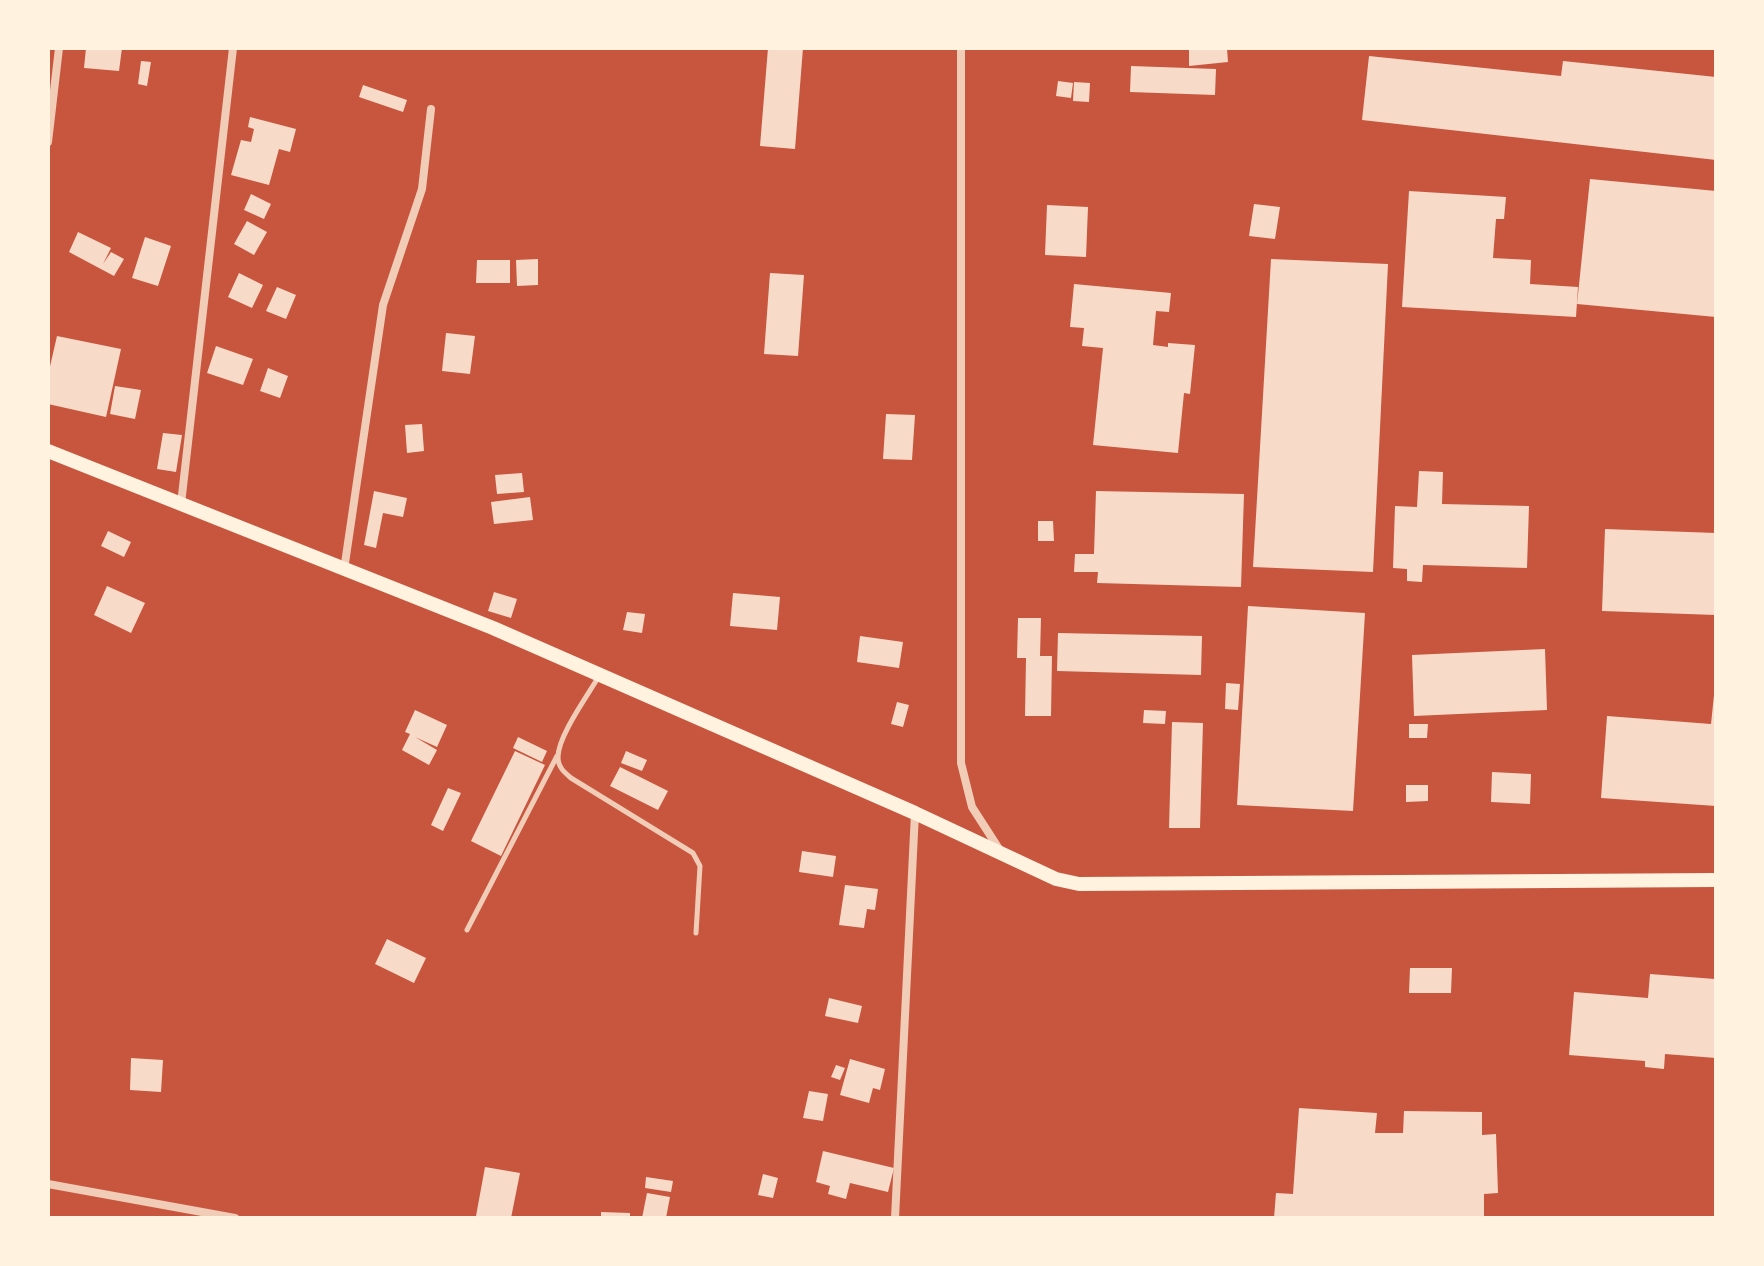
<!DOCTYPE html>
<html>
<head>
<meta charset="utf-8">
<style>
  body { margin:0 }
  #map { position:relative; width:1764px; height:1266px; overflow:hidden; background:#c8553d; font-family:"Fira Sans Condensed",sans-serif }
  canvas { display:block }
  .frame { position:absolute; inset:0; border:50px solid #fff3e0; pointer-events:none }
</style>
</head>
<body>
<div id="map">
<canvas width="1764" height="1266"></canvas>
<div class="frame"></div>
</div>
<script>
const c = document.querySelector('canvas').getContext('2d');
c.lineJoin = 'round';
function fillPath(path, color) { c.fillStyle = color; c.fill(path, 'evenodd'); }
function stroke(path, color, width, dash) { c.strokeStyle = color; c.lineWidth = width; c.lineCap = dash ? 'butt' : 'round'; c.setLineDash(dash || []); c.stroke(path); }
const building = new Path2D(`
  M86,48H122L119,71L84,68Z
  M768,48H803L795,149L760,146Z
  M1227,48L1228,62L1189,66V49Z
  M1369,56L1561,76L1563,61L1716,77V160L1362,120Z
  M141,61L151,62L147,86L138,84Z
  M1131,66L1216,69L1215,95L1130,92Z
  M1058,81L1073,83L1071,98L1056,96Z
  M1074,82L1090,83L1089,102L1073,101Z
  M363,85L407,100L403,112L359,97Z
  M250,117L296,129L290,152L279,149L269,185L231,175L241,140L251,142L254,129L248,127Z
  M1590,179L1716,191V317L1577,304Z
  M1409,191L1506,197L1504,219H1496L1493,258L1531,260L1530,284L1578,287L1576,317L1402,307Z
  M251,194L271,204L264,219L244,210Z
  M1254,204L1280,207L1275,239L1249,236Z
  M1047,205L1088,207L1086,257L1045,255Z
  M247,221L267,232L254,255L234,244Z
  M78,232L111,248L103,264L111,252L124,259L114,276L69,252Z
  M145,237L171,246L158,286L132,278Z
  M538,259V285L517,286L516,260Z
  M1271,259L1388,264L1373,572L1253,567Z
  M477,260H510V283H476Z
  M239,273L263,285L252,308L228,297Z
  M770,273L804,275L798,356L764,354Z
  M1074,284L1171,293L1169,312L1156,311L1153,345L1168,347V343L1195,345L1190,394L1184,393L1178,453L1093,445L1103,348L1082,346L1084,328L1070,327Z
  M277,287L296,295L286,319L266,311Z
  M446,333L475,336L470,374L442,371Z
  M57,336L121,349L106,417L48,404V375Z
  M216,346L253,359L243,385L207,373Z
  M268,368L288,376L280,398L260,391Z
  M115,386L141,390L135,419L110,414Z
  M886,414L915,415L912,460L883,459Z
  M422,424L424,451L407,453L405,425Z
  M163,433L182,435L176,472L157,469Z
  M1419,471L1443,472L1442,504L1529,506L1527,568L1423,565L1422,582L1407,581V569L1393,568L1395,506L1417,507Z
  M522,473L524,492L497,494L495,475Z
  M374,491L407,498L403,517L383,513L376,548L364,545Z
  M1096,491L1244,494L1241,587L1097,583L1098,572H1074L1075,554H1094Z
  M530,497L533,520L494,524L491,502Z
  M1038,521H1053L1054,541H1038Z
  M1605,529L1716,533V615L1602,611Z
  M108,531L131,542L124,557L101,546Z
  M107,586L145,603L131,633L94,615Z
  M494,592L517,599L511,618L488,611Z
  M733,593L780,597L777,630L730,626Z
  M1248,606L1365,613L1353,811L1237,805Z
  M627,612L645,614L642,633L623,630Z
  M1018,618H1041L1040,656H1052L1051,716H1025L1026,658H1017Z
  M1058,633L1202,636L1201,675L1057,671Z
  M860,636L903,642L899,668L857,662Z
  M1545,649L1547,710L1414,716L1412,655Z
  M1226,683L1240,684L1238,710L1225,709Z
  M1714,695H1716V806L1601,798L1607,716L1711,724Z
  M897,702L909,705L903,727L891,724Z
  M415,710L447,725L437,747L415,737L437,750L429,765L402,750L410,734L405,732Z
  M1144,710L1166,711L1165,724L1143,723Z
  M1172,722L1203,723L1200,828H1169Z
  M1409,724H1428L1427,738H1409Z
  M518,737L547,751L542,762L513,748Z
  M515,751L545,765L501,856L471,841Z
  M626,751L647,760L642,771L621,763Z
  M620,767L668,791L658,810L610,786Z
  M1492,772L1531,774L1530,804L1491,802Z
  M1406,785H1428V801L1406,802Z
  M448,788L461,793L443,831L431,825Z
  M802,851L836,856L833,877L799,872Z
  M845,885L878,889L875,910L867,909L864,928L839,925Z
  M387,939L426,958L414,983L375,964Z
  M1410,968H1452L1451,993H1409Z
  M1650,974L1715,979L1716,1058L1665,1054L1664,1069L1645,1067V1061L1569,1055L1574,992L1648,998Z
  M829,998L862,1006L858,1023L825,1016Z
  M131,1058L163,1060L161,1092L130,1090Z
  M850,1059L885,1069L880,1090L873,1088L869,1103L840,1095Z
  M836,1065L845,1068L840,1080L831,1077Z
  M809,1091L828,1094L823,1121L803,1118Z
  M1299,1108L1377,1113L1375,1133H1403L1404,1111L1482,1112V1135L1496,1134L1498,1193L1484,1194V1218H1274L1276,1193L1293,1194Z
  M823,1151L894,1168L888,1192L850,1183L846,1199L828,1194L830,1186L816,1182Z
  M485,1167L520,1173L511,1218L476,1216Z
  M763,1174L778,1178L773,1198L758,1195Z
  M646,1177L673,1181L671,1192L645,1188Z
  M647,1193L670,1197L666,1218H642Z
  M601,1212L630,1213V1218H601Z`);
const service = new Path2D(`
  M599,676C588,695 558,736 558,757C558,767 564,772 571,778L693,853L700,866L696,933
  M467,930L557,756`);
const minor = new Path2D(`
  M961,48V763L972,807L1001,852
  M48,142L59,48
  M181,504L233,48
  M344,570L383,305L422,189L431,109
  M48,1184L235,1218
  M895,1218L915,813`);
const secondary = new Path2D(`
  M48,451L493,628L915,813L1056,879L1079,884L1716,880`);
fillPath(building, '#f7dbc8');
stroke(service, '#f1ccb7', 5);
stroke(minor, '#f1ccb7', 8);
stroke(secondary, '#fff3e0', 14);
</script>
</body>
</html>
